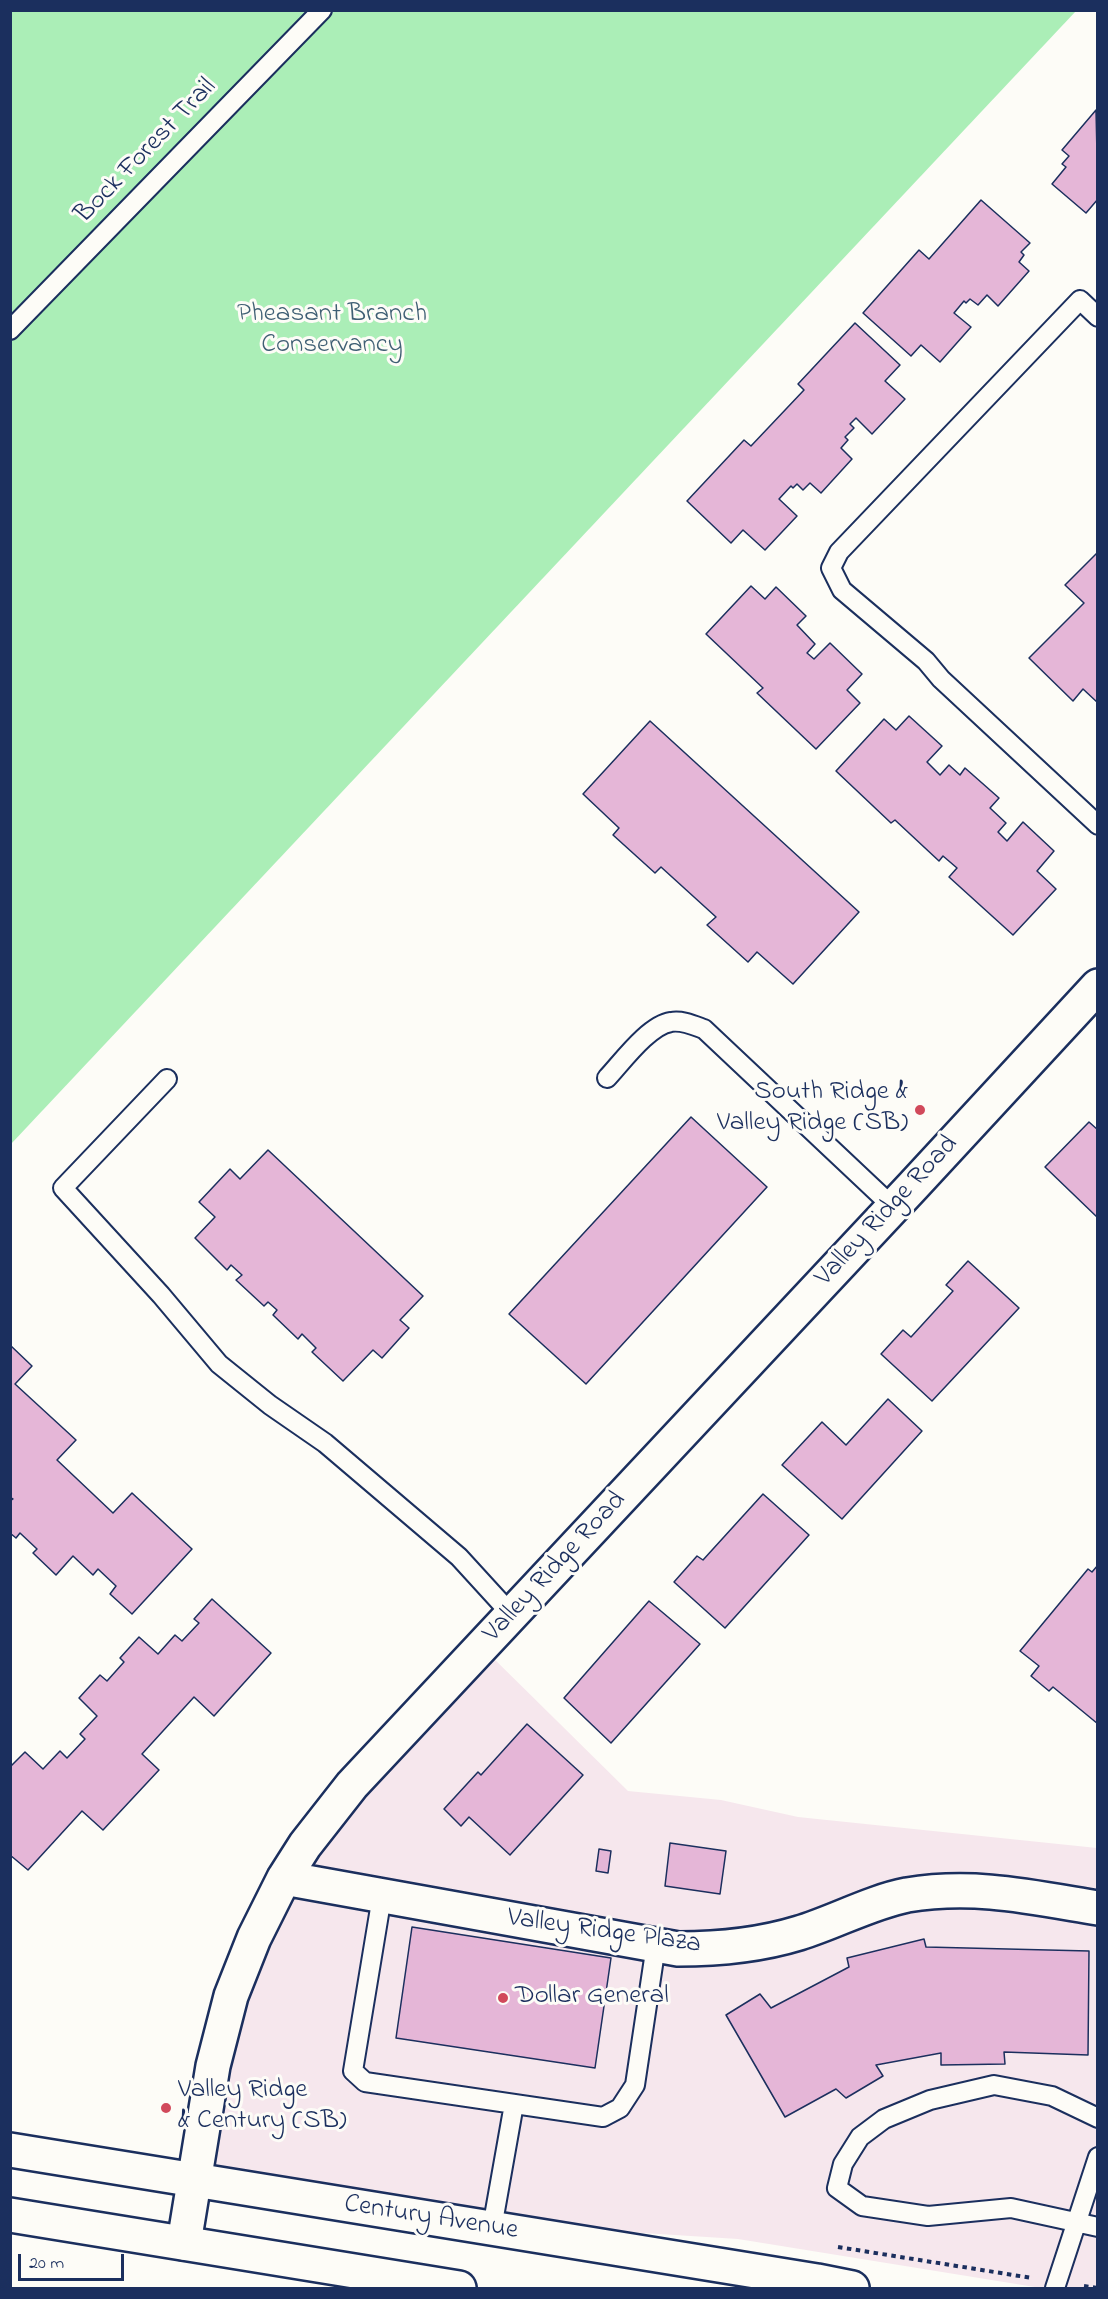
<!DOCTYPE html>
<html>
<head>
<meta charset="utf-8">
<style>
  body { margin:0 }
  #map { position:relative; width:1108px; height:2299px; overflow:hidden; background:#fdfcf7; font-family:"Indie Flower",sans-serif }
  canvas { display:block }
  .frame { position:absolute; inset:0; border:12px solid #1b2f5e; pointer-events:none }
  .scale { position:absolute; left:18px; top:2254px; width:106px; height:27px; box-sizing:border-box; border:3px solid #1b2f5e; border-top:0; padding-left:8px; font-size:18px; line-height:21px; white-space:nowrap; color:#1b2f5e; -webkit-text-stroke:4px #fdfcf7; paint-order:stroke }
</style>
</head>
<body>
<div id="map">
<canvas width="1108" height="2299"></canvas>
<div class="frame"></div>
<div class="scale">20 m</div>
</div>
<script>
const c = document.querySelector('canvas').getContext('2d');
c.lineJoin = 'round';
function fillPath(path, color) { c.fillStyle = color; c.fill(path, 'evenodd'); }
function stroke(path, color, width, dash) { c.strokeStyle = color; c.lineWidth = width; c.lineCap = dash ? 'butt' : 'round'; c.setLineDash(dash || []); c.stroke(path); }
function write(font, color, halo, rows, align = 'center') {
  c.font = font + ' "Indie Flower",sans-serif'; c.lineWidth = 6; c.setLineDash([]); c.textBaseline = 'middle'; c.strokeStyle = halo; c.fillStyle = color; for (const [text, x, y, turn = 0] of rows) {
    c.save(); c.translate(x, y); c.rotate((+turn || 0) * Math.PI / 180); c.textAlign = isNaN(turn) ? turn : align; if (halo) c.strokeText(text, 0, 0); c.fillText(text, 0, 0); c.restore();
  }
}
const built = new Path2D(`
  M482,1647L628,1791L721,1800L798,1817L1097,1848V2288H1041L738,2239L438,2220L193,2181L200,2145L284,1878Z`);
const green = new Path2D(`
  M11,11H1076L11,1144Z`);
const building = new Path2D(`
  M1096,110L1098,199L1086,213L1052,184L1066,167L1062,164L1069,156L1062,150Z
  M981,200L1030,243L1021,252L1024,255L1019,262L1029,271L998,306L987,295L978,305L970,299L966,303L964,301L954,313L971,327L940,362L921,345L911,356L863,313L919,250L929,259Z
  M855,323L900,365L885,381L905,399L872,434L856,418L850,424L854,428L845,437L848,440L841,448L852,459L821,493L810,483L803,490L797,484L793,488L791,486L779,499L797,516L765,550L743,530L731,543L687,501L744,440L751,446L804,390L798,384Z
  M1098,552V703L1083,689L1073,701L1029,658L1084,603L1065,585Z
  M751,586L765,599L776,587L806,616L797,625L815,644L807,653L814,659L830,643L862,674L847,690L860,703L816,749L757,693L763,688L706,634Z
  M909,716L942,746L927,762L940,775L949,765L960,775L965,768L999,798L990,808L1006,823L998,832L1007,841L1023,822L1054,851L1037,871L1056,889L1013,935L949,877L957,868L943,856L939,861L895,820L891,823L836,771L884,719L896,730Z
  M650,721L859,912L793,984L757,952L748,962L707,925L716,917L661,867L655,873L613,835L619,828L583,794Z
  M691,1117L767,1187L586,1384L509,1314Z
  M1089,1122L1098,1130V1218L1045,1167Z
  M268,1150L423,1296L400,1320L409,1328L382,1358L373,1350L343,1381L312,1352L316,1348L302,1334L298,1339L273,1315L277,1310L268,1302L264,1306L236,1280L242,1275L231,1265L227,1270L195,1238L215,1217L199,1202L230,1169L240,1179Z
  M968,1261L1019,1308L932,1401L881,1354L903,1330L911,1337L953,1291L946,1285Z
  M10,1345L32,1366L15,1384L76,1440L57,1460L113,1513L132,1493L192,1549L132,1614L110,1594L116,1586L98,1569L93,1575L73,1556L56,1575L33,1553L37,1549L20,1533L16,1538L10,1533V1501L13,1499L10,1497Z
  M888,1399L922,1431L842,1519L782,1465L822,1422L846,1445Z
  M763,1494L809,1535L725,1628L674,1582L697,1556L703,1560Z
  M1098,1565V1724L1053,1687L1049,1691L1031,1676L1039,1666L1020,1651L1088,1569L1092,1572Z
  M212,1599L271,1653L214,1716L194,1697L142,1754L159,1770L103,1830L82,1811L28,1870L10,1855V1767L25,1752L43,1769L60,1751L67,1758L85,1739L80,1734L97,1716L79,1698L100,1675L107,1681L124,1662L120,1658L139,1637L158,1654L175,1635L182,1641L199,1623L194,1619Z
  M649,1601L700,1644L611,1743L564,1698Z
  M527,1724L583,1775L510,1855L469,1817L461,1826L444,1809L478,1772L481,1775Z
  M670,1843L726,1851L720,1894L665,1886Z
  M599,1849L611,1851L608,1873L596,1871Z
  M412,1927L611,1958L595,2068L396,2038Z
  M924,1939L926,1947L1089,1951L1088,2055L1004,2052L1005,2064L941,2065V2053L876,2065L883,2076L846,2098L836,2089L785,2117L726,2015L760,1994L771,2008L849,1967L847,1958Z`);
const path = new Path2D(`
  M838,2247L1032,2278
  M1084,2286L1098,2288`);
const lane = new Path2D(`
  M1098,317L1080,300L839,552L831,568L842,590L926,661L941,679L1098,825
  M10,330L322,10
  M607,1078C622,1062 649,1025 671,1022C682,1020 693,1025 704,1029L893,1207
  M167,1079L63,1188L161,1295L219,1364L270,1405L325,1443L459,1557L512,1615
  M382,1896L353,2071L365,2082L603,2117L620,2108L635,2085L656,1945
  M1098,2118L1052,2096L994,2085L930,2100L884,2119L860,2137L843,2164L837,2188L862,2206L928,2216L1011,2208L1098,2227
  M492,2228L514,2104
  M1055,2288L1098,2157`);
const street = new Path2D(`
  M284,1878L678,1949C719,1949 760,1945 799,1933C835,1922 871,1902 907,1895C975,1884 1031,1897 1098,1908
  M184,2243L213,2066L231,1996L254,1938L284,1878L305,1845L352,1785L913,1186L1098,986`);
const secondary = new Path2D(`
  M10,2150L817,2281L852,2288
  M10,2215L459,2288`);
const markers = [
  [920,1110,6,"#d1495b"],
  [503,1998,6,"#d1495b"],
  [166,2108,6,"#d1495b"]
];
const streetNames = [
  ["Bock Forest Trail",147,152,-46],
  ["Valley Ridge Road",888,1212,-47],
  ["Valley Ridge Road",556,1568,-47],
  ["Valley Ridge Plaza",604,1933,8],
  ["Century Avenue",431,2219,9]
];
const parkNames = [
  ["Pheasant Branch",332,316],
  ["Conservancy",332,347]
];
const poiNames = [
  ["South Ridge &",908,1094,"right"],
  ["Valley Ridge (SB)",908,1125,"right"],
  ["Dollar General",515,1998],
  ["Valley Ridge",178,2092],
  ["& Century (SB)",178,2123]
];
fillPath(built, '#f6e7ed');
fillPath(green, '#abeeb7');
fillPath(building, '#e5b6d7');
stroke(building, '#1b2f5e', 1.5);
stroke(lane, '#1b2f5e', 22);
stroke(street, '#1b2f5e', 38);
stroke(secondary, '#1b2f5e', 38);
stroke(path, '#1b2f5e', 4, [4.5, 4.5]);
stroke(lane, '#fdfcf7', 18);
stroke(street, '#fdfcf7', 33);
stroke(secondary, '#fdfcf7', 33);
for (const [x, y, r, color] of markers) { const dot = new Path2D(); dot.arc(x, y, r, 0, 2 * Math.PI); c.fillStyle = color; c.fill(dot); stroke(dot, '#fdfcf7', 2); }
write('27px', '#1b2f5e', '#fdfcf7', streetNames);
write('27px', '#3f5f74', '#fdfcf7', parkNames);
write('27px', '#1b2f5e', '#fdfcf7', poiNames, 'left');
</script>
</body>
</html>
